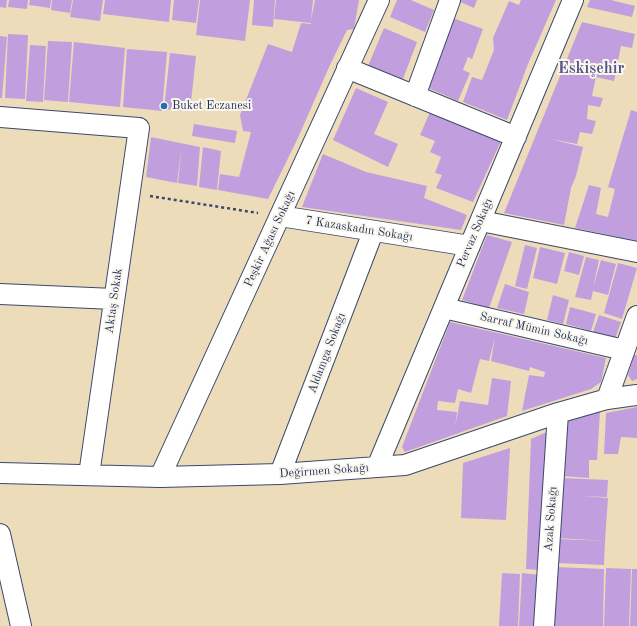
<!DOCTYPE html>
<html>
<head>
<meta charset="utf-8">
<style>
  body { margin:0 }
  canvas { display:block; background:#eddcb9 }
</style>
</head>
<body>
<canvas width="637" height="626"></canvas>
<script>
const c = document.querySelector('canvas').getContext('2d');
c.lineJoin = 'round';
function fillPath(path, color) { c.fillStyle = color; c.fill(path, 'evenodd'); }
function stroke(path, color, width, dash) { c.strokeStyle = color; c.lineWidth = width; c.lineCap = dash ? 'butt' : 'round'; c.setLineDash(dash || []); c.stroke(path); }
function write(font, color, halo, rows, align = 'center') {
  c.font = font + ' "Old Standard TT",serif'; c.lineWidth = 4; c.setLineDash([]); c.textBaseline = 'middle'; c.strokeStyle = halo; c.fillStyle = color; for (const [text, x, y, turn = 0] of rows) {
    c.save(); c.translate(x, y); c.rotate((+turn || 0) * Math.PI / 180); c.textAlign = isNaN(turn) ? turn : align; if (halo) c.strokeText(text, 0, 0); c.fillText(text, 0, 0); c.restore();
  }
}
const building = new Path2D(`
  M0,0H7L6,8L0,7Z
  M9,0H28L27,9L8,7Z
  M30,0H51L50,8L29,5Z
  M52,0H72L70,13L51,10Z
  M73,0H103L100,21L70,17Z
  M105,0H171L169,22L103,14Z
  M174,0H199L196,23L172,20Z
  M200,0H250L245,41L196,35Z
  M254,0H275L273,27L252,25Z
  M276,0H313L311,20L315,0H359L354,29L347,30L330,65L297,140L268,199L218,190L220,174L239,177L251,132L243,131L240,115L268,44L292,52L301,23L311,24V23L274,19Z
  M397,0H411L434,10L425,32L390,17Z
  M456,0H477L474,8Z
  M521,0H556L528,64L507,120L463,102L472,77L482,80L494,50L493,38L509,1L519,5Z
  M590,0H611L635,6L632,17L587,7Z
  M453,18L483,29L472,59L468,57L463,70L470,73L458,101L426,87Z
  M582,22L635,34L632,48L621,46L614,81L596,77L592,96L603,98L600,107L588,105L587,119L596,121L592,134L580,132L577,144L551,139L583,147L576,176L571,188L564,225L504,213Z
  M384,28L417,42L403,79L368,66Z
  M8,34L28,35L25,99L5,98Z
  M0,36L7,37L2,98H0Z
  M48,41L72,42L68,102L44,100Z
  M74,42L125,48L120,107L69,102Z
  M30,45L46,46L43,102L26,101Z
  M127,49L167,52L162,111L123,107Z
  M170,53L196,56L190,111L164,109Z
  M356,88L388,102L374,134L398,144L388,167L333,140Z
  M631,110L637,112V241L575,228L589,185L601,188L596,214L608,217L615,189L608,187Z
  M430,112L501,141L473,202L436,188L442,175L435,173L441,157L430,152L435,141L420,135Z
  M194,124L237,131L235,143L192,136Z
  M151,137L200,147L197,186L178,183L182,145L177,183L146,177Z
  M203,147L221,151L217,190L199,187Z
  M323,154L366,172L427,186L424,198L467,215L461,230L302,207Z
  M487,235L512,242L489,308L462,300Z
  M525,245L537,248L527,289L515,286Z
  M540,247L565,253L557,284L533,278Z
  M569,252L584,256L579,275L564,271Z
  M586,257L599,260L593,288L601,260L616,264L608,295L593,291L591,300L575,297Z
  M618,263L637,268L622,319L604,313Z
  M505,284L529,292L524,314L497,308Z
  M553,295L569,300L563,324L547,320Z
  M570,307L596,314L591,331L566,324Z
  M599,315L621,322L615,339L593,332Z
  M450,322L606,358L601,382L591,389L522,411L529,375L544,377L545,372L530,367L529,371L491,361L495,337L489,361L480,359L471,393L458,389L455,403L438,401L437,410L457,412L455,427L460,401L488,405L492,378L511,381L507,416L405,452L402,447Z
  M634,355H637V379L632,381L628,375Z
  M637,407V438L621,437L618,454H604L606,413Z
  M600,411L597,460H589V478L561,476L564,421Z
  M549,431L540,570L526,569L531,439Z
  M510,448L506,520L461,518L463,463Z
  M561,478L608,480L607,497L582,496L608,498L605,541L558,538Z
  M558,539L605,541L604,565L556,563Z
  M556,567L604,569L603,626H553Z
  M606,568L631,569L629,626H604Z
  M632,569H637V626H630Z
  M502,573L520,574L518,626H499Z
  M522,573L540,575L537,626H519Z`);
const path = new Path2D(`
  M150,196L258,213`);
const street = new Path2D(`
  M347,68L516,137
  M415,96L450,0
  M0,117L139,128L89,475
  M280,216L470,246
  M481,221L637,252
  M0,294L114,299
  M444,308L624,350
  M607,399L637,316
  M377,467L573,0
  M0,473L160,477L280,474L405,465L558,413L607,399L637,395
  M280,474L373,232
  M160,477L379,0
  M0,534L21,626
  M544,626L558,413`);
const markers = [
  [164,106,4,"#1f6fb2"]
];
const poiNames = [
  ["Buket Eczanesi",172,106]
];
const streetNames = [
  ["7 Kazaskadın Sokağı",359,229,9],
  ["Pervaz Sokağı",475,233,-67],
  ["Peşkir Ağası Sokağı",270,239,-65],
  ["Aktaş Sokak",114,301,-82],
  ["Sarraf Mümin Sokağı",534,329,13],
  ["Aldamga Sokağı",327,353,-69],
  ["Değirmen Sokağı",324,471,-4],
  ["Azak Sokağı",551,519,-86]
];
const districtNames = [
  ["Eskişehir",591,69]
];
fillPath(building, '#c19fde');
stroke(street, '#3a496c', 22);
stroke(path, '#3a496c', 2.5, [3, 3]);
stroke(street, '#fff', 20);
for (const [x, y, r, color] of markers) { const dot = new Path2D(); dot.arc(x, y, r, 0, 2 * Math.PI); c.fillStyle = color; c.fill(dot); stroke(dot, '#fbf7ec', 1.5); }
write('12px', '#1b2f5e', '#fbf7ec', poiNames, 'left');
write('12px', '#1b2f5e', '#fbf7ec', streetNames);
write('bold 16px', '#55568b', '#fbf7ec', districtNames);
</script>
</body>
</html>
